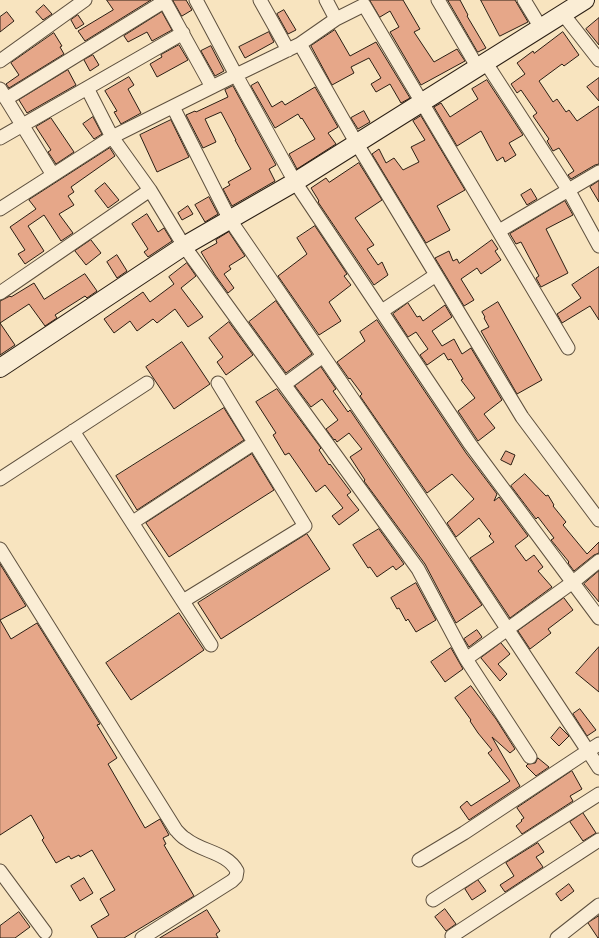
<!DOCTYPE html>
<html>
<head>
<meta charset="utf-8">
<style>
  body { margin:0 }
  canvas { display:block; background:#f8e4bf }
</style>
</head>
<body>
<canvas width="599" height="938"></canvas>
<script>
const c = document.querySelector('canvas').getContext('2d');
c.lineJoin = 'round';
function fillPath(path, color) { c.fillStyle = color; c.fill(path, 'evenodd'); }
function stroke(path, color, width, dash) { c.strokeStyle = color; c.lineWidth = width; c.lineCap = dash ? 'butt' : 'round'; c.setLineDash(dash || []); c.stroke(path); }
const building = new Path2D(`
  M107,0H151L85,41L78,31L113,10Z
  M173,0H186L192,10L182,16Z
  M370,0H403L420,29L414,32L434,62L457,49L465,61L421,85L390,32L399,27L390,11L380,17Z
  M448,0H460L468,15L467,16L486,48L478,52Z
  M481,0H515L528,22L500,36Z
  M44,5L52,14L43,20L36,12Z
  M284,10L296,30L288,34L277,14Z
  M7,12L14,21L0,32V17Z
  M162,12L172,30L152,41L147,32L128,42L124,36Z
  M78,15L84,24L76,29L71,20Z
  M599,18V45L586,29Z
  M335,30L350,56L376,42L410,98L401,103L390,84L376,92L371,84L381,78L369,58L351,67L354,73L332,85L311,46Z
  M269,32L274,42L245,58L239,47Z
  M563,32L579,55L564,66L562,64L539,81L553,102L557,99L566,112L569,110L577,121L599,106V164L595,165L571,179L568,175L574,171L559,148L553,151L547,141L549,139L533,116L537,113L521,90L517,93L511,84L525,74L517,63L533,51L534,53Z
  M54,33L62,46L60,47L64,54L9,88L6,84L19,75L11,63Z
  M179,45L188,60L157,77L150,64L162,57L161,55Z
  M211,46L224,71L215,76L201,51Z
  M93,55L99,65L90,71L84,60Z
  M68,70L76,85L27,113L19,100Z
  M129,77L134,85L128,89L141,113L121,124L114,112L117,111L105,91Z
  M599,78V101L587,87Z
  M487,80L523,135L509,143L516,155L505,162L503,157L497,161L481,131L457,146L434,107L441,103L450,117L478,99L472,89Z
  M258,82L272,107L282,101L285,105L315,87L338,127L328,133L336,144L297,169L289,154L315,139L302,118L301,119L298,114L275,128L251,86Z
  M233,86L276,165L269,169L275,181L232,206L223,189L230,185L228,182L251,169L235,140H236L221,112L205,119L216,142L203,148L186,115L195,111L196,112L228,97L225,90Z
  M364,111L370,122L358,129L351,118Z
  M421,116L465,190L437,206L450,230L426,243L372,154L379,149L386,163L394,158L403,170L419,162L411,147L425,140L413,121Z
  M93,117L102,134L94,139L83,124Z
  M51,118L74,152L56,164L48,152L51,150L36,127Z
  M171,120L189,157L157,172L140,135Z
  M110,148L115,156L71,187L74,192L68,196L74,205L59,214L73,233L61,241L44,215L28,226L44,251L25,264L18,254L25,250L10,227L36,209L29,200Z
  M359,163L382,200L355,218L374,245L367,249L378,265L382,262L388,275L374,285L318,202L319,201L311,188L326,178L329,182Z
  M599,181V202L590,187Z
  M105,183L119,200L108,208L95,191Z
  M531,189L537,199L527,205L521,195Z
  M209,197L218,214L205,222L195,205Z
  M565,201L573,215L546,229L568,273L541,287L536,278L539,276L521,242L516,244L510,234Z
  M188,206L193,214L182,220L178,213Z
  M147,214L158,232L164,228L172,241L148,257L144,252L148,249L132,224Z
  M315,226L347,274L344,276L351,285L329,302L341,321L319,335L278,276L307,254L297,238Z
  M229,232L245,256L229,266L231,269L224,274L234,288L228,293L215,275L201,252L217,243L216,240Z
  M91,240L101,253L86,265L75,251Z
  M492,240L498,249L495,251L501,260L481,274L477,268L461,279L474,300L464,306L435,258L449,251L453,261L457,259L459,263Z
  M117,255L127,271L117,278L107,262Z
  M187,263L196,276L181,288L203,317L188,327L175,309L157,323L153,319L137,331L130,321L114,333L104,319L143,292L150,302L174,284L169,277Z
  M599,267V320L590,306L562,323L557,314L581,298L572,285Z
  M85,274L97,291L87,298L85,296L55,315L57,318L45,326L29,304L0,323L15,345L0,355V301L10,296L11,297L34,283L44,299Z
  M276,301L312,354L286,373L249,322Z
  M498,302L542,380L517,394L481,331L489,327L484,318L485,317L482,312Z
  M408,303L417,317L420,316L423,321L445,305L452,317L432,331L442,346L454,339L462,354L471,348L502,400L484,414L495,428L478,441L458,411L475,398L461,380L463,379L451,359L448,360L444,353L427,365L420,355L428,349L416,332L408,337L393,314Z
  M377,320L466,453L497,494L494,501L499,497L528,536L515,546L526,561L534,555L543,567L538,571L552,587L510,618L470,558L494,542L489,536L491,534L479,518L456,537L447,523L474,499L452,474L427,493L360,396L362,394L350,378L349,379L337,362L365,341L360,332Z
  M229,322L253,355L226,375L217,362L223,357L209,338Z
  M182,342L210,384L174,409L146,367Z
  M321,367L336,389L333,391L348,412L350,410L482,605L456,623L425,564L364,481L365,480L350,457L362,449L349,433L337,442L335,439L334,440L326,429L338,420L322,399L311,407L295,386Z
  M277,389L321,448L319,450L329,465L330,464L351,492L347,495L359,510L339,525L332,516L343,508L325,485L316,492L289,453L285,455L273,435L276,433L256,402Z
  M224,408L244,440L137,510L116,476Z
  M506,451L515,455L511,465L501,460Z
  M252,454L274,490L169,557L146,523Z
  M525,474L546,496L548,495L554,505L553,506L566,522L563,525L587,554L599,542V553L594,555L574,571L568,563L569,562L551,540L554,538L538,517L536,519L511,486Z
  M379,529L404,564L396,570L393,566L377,577L370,567L368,568L353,545Z
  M307,534L330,569L221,639L198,603Z
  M0,564L26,606L0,620L11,639L37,623L100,724L97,725L117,758L108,764L145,828L160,819L169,835L163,838L166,844L164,845L194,896L124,938H98L91,926L109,915L100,899L115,890L92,850L80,857L79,855L71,859L69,856L56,863L42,840L44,838L31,815L0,835Z
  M599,571V602L584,584Z
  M416,583L436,620L416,632L408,619L406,621L399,608L397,609L391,598Z
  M564,598L573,610L548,629L551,633L530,649L518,631Z
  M179,613L204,650L131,700L106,663Z
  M477,630L482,637L469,647L464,639Z
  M501,643L510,654L498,664L507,674L500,681L481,658Z
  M599,647V692L576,673Z
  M451,648L463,669L445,682L431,662Z
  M471,686L496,719L515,749L510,753L492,737L520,786L469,820L460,807L467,801L471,806L510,781L488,753L492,750L478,733L470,721L471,720L455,698Z
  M580,709L596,730L587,736L573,714Z
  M560,727L569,736L559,746L551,738Z
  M538,758L549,767L536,776L526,766L528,764L535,763Z
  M572,771L582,789L570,796L573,801L522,834L516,826L522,821L521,820L524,818L517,808Z
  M583,813L596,833L583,841L570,822Z
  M538,843L544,852L536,857L543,867L505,892L500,885L514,876L506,863Z
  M84,878L93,893L80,901L71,886Z
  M478,880L486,891L472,900L465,889Z
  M569,884L574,891L561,901L556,894Z
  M445,909L456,924L446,931L435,917Z
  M207,910L220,931L216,934L218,938H160Z
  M19,912L30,927L15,938H0V926Z
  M599,916V938H598L588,923Z`);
const street = new Path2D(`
  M164,0L212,87
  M260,0L288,50
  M438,0L478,68
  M524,0L541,28
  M563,14L599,60
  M336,19L364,5L568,348
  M300,44L336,19L326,0
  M0,61L85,0
  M486,63L569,191L599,246
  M0,89L53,175L112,137L87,88
  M6,99L165,1
  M173,107L230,220L430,512L588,751L599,744
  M0,138L183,33
  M150,190L184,246L418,569L466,659L530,757
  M0,209L53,175
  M499,231L599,172
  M0,293L150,190L112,137L236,75L196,0
  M382,311L436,275
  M285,384L323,356
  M73,431L211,645
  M0,479L147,383
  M599,520L522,417L357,144L300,44L236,75L295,182L470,444L599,618
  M133,522L254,443
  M0,549L176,830C179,833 182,837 186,839C202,852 227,852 237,871L236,877L232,881L142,938
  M183,601L305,526L218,383
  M466,659L573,582L599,561
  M419,860L464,833L588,751L599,768
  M0,871L45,932
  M433,900L599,794
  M452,936L599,840
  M557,938L599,905`);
const secondary = new Path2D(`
  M0,368L184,246L295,182L585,0`);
fillPath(building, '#e6a789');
stroke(building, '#2a1e13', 1);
stroke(street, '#5e503e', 15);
stroke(secondary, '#2a1e13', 20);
stroke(street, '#faedd5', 13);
stroke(secondary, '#faedd5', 18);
</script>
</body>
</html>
